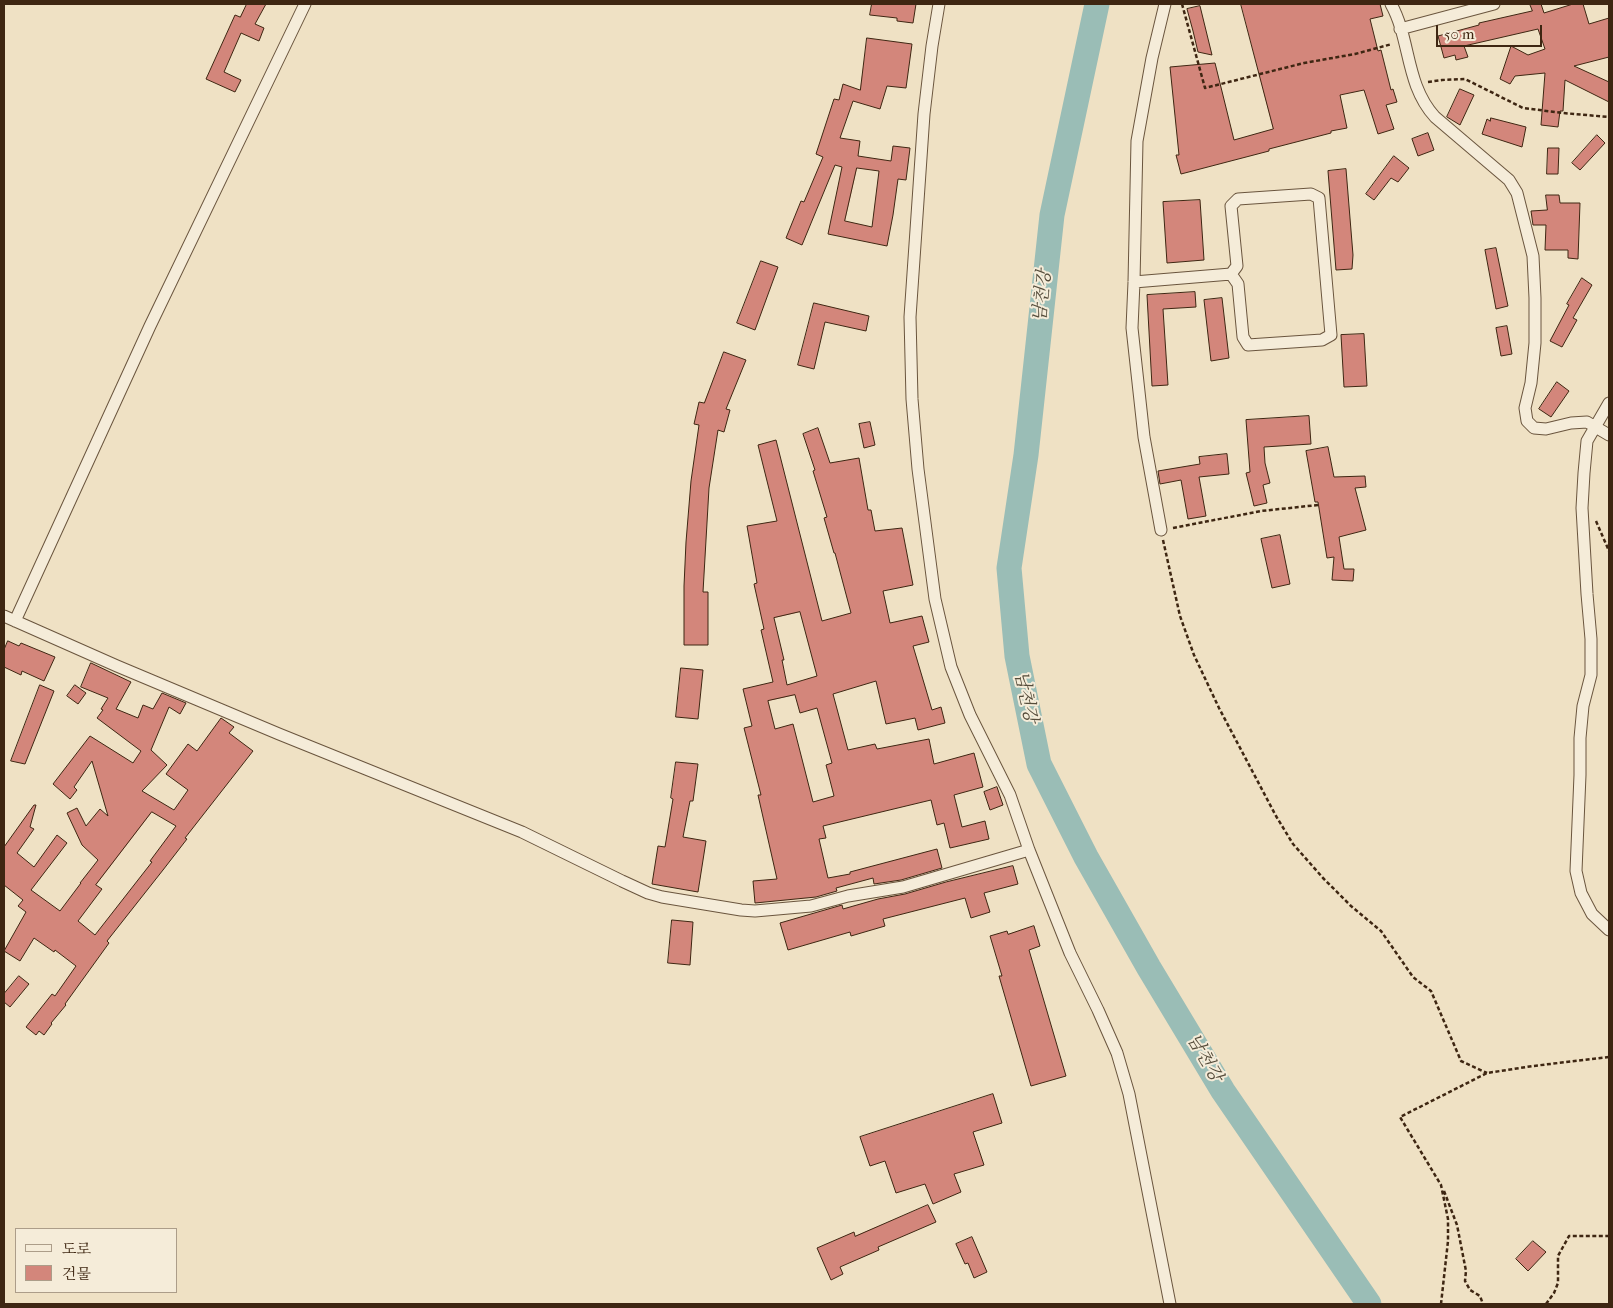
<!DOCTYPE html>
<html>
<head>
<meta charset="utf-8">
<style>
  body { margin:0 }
  #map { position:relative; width:1613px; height:1308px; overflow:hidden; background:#efe1c4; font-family:"IM FELL French Canon","Noto Serif KR",serif }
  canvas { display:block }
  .frame { position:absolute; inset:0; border:5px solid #3e2612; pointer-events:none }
  .legend { position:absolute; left:15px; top:1228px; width:162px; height:65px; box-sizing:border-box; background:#f5ecd9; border:1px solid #ac9d89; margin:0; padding:6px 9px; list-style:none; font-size:15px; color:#3e2612 }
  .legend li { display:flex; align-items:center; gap:10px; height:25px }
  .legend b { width:25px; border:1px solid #ac9d89 }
  .scale { position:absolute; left:1436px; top:25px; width:106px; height:22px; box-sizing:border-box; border:2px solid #3e2612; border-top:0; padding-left:6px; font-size:15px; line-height:18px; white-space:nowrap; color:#3e2612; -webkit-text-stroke:4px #f5ecd9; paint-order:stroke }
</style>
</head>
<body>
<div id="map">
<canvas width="1613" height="1308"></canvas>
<div class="frame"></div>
<ul class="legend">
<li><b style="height:6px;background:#f5ecd9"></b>도로</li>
<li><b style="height:14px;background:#d3867b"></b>건물</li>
</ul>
<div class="scale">50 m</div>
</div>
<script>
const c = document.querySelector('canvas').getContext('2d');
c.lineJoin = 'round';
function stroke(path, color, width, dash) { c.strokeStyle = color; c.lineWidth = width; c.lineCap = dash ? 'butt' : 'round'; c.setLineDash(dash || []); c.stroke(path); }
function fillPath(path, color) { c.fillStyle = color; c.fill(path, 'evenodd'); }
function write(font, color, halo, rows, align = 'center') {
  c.font = font + ' "IM FELL French Canon","Noto Serif KR",serif'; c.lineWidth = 4; c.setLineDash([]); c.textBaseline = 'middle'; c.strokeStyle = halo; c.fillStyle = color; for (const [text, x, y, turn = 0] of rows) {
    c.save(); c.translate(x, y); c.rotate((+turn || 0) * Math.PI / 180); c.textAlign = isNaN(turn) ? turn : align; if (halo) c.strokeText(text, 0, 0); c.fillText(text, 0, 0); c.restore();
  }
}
const river = new Path2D(`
  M1097,4L1052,215L1026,455L1009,568L1017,656L1039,764L1086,857L1149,968L1223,1091L1369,1304`);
const building = new Path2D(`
  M247,4H266L255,24L264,28L259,41L241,33L224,72L241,80L235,92L206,79L235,15L240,17Z
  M872,4H916L913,23L897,21V18L870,15Z
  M1241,4H1380L1383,16L1370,19L1378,51L1381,50L1391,90L1393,89L1397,102L1386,105L1394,129L1378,134L1364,90L1340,95L1347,128L1331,131V133L1269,149V151L1181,174L1176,155H1179L1170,67L1215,63L1234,140L1273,129Z
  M1530,4H1541L1544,13L1573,4H1583L1589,24L1609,18V57L1574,66L1609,82V102L1565,80L1563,111H1560L1558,127L1541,125L1545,73L1515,76L1510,84L1500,79L1511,46L1528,55L1545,49L1538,29L1464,46L1468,57L1456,60L1455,55L1444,58L1438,36L1479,25V23L1532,11Z
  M1200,6L1212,55L1198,52L1193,31L1187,9Z
  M867,38L912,44L906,88L887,86L880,109L853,101L840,138L860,141L858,156L891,161L893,146L910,148L906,180L898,179L893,215L887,246L828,234L842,167L835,165L802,245L786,238L801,201L804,202L823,157L816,154L834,99L839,100L843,84L860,90ZM857,168L879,171L872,227L845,221Z
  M1460,89L1474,95L1460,125L1447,117Z
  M1491,118L1526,127L1522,147L1482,134L1487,119L1490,121Z
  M1428,133L1434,150L1418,156L1412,139Z
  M1597,135L1605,143L1580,170L1572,163Z
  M1548,148H1559L1558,174H1547Z
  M1394,156L1409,168L1398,182L1391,178L1374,200L1366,194Z
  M1346,169L1353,255L1352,269L1336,270L1328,171Z
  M1546,195H1559L1560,203H1580L1578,259L1568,258V250H1545L1546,225H1533L1531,211L1547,210Z
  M1200,200L1204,260L1167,263L1163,202Z
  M1496,248L1508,306L1496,309L1485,250Z
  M761,261L778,267L755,330L737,323Z
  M1582,278L1592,285L1573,318L1577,320L1562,347L1550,341L1569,305L1567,304Z
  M1195,292L1196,307L1163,309L1168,385L1152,386L1147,295Z
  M1222,298L1229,358L1211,361L1204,300Z
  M814,303L869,316L866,331L825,322L814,369L798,365Z
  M1507,326L1512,354L1501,356L1496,328Z
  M1364,334L1367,386L1344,387L1341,335Z
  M724,352L746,360L726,409L730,410L724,432L718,430L709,488L703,592H708V645H684V586L686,542L691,481L699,425L694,424L699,402L704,403Z
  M1557,382L1569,391L1551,417L1539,409Z
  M1309,416L1311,444L1264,447L1265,463L1270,483L1263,485L1267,503L1254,506L1246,473L1250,472L1246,420Z
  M870,422L875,445L864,448L859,424Z
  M818,428L830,463L859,458L868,510H871L875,531L902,528L913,585L883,591L890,623L922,616L929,642L913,646L932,710L941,707L945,723L918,730L915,718L886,724L876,681L833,694L848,750L875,744L877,749L929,739L934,764L974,753L983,787L954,795L962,827L985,821L989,839L950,848L944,823L937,825L931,800L823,826L826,838L819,839L828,878L850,874V872L937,849L942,868L901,880L874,884L873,878L836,888L837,891L816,897L755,903L753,881L777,879L758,795H761L744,728L752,726L743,689L773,682L761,630L764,629L754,584L757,583L747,526L777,521L758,445L776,440L822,621L851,613L835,553H834L824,518L827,517L813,471L815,470L803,434ZM800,612L817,676L787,685L782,660H784L774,618ZM795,695L800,713L817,708L832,763L826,765L834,796L813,802L793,724L775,729L768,701Z
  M1328,447L1334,477L1365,476L1366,487L1355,488L1366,530L1339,537L1344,569H1354L1353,581L1332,580L1334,557L1327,558L1318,502H1315L1306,451Z
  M1227,454L1229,474L1199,477L1206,516L1188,519L1181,480L1160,484L1158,471L1200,464L1199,457Z
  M1280,535L1290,584L1272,588L1261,539Z
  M8,641L19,646L21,643L55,657L44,681L22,671L21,675L4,667V650Z
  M91,663L131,682L116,709L138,718L143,705L153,709L162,693L186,703L180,714L169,707L151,750L167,765L142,791L174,810L188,790L166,774L188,744L197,751L221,718L234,727L229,733L253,751L185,838L187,839L163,870L107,941L109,943L65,1004L66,1005L51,1023L52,1024L44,1035L39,1031L36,1035L26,1027L52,994L55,996L76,966L55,950L54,952L34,938L20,961L4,951L26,912L18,906L23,900L4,885V847L34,805H36L30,827L34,829L17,853L34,867L57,835L67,843L31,890L60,911L81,883H80L98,860L82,845L67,813L77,808L86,826L100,809L108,816L92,761L74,787L77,790L70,799L53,784L90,736L133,763L141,751L97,718L103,710L101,709L108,698L81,687ZM152,812L176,826L150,861L152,862L95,935L78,921L102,889L96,885Z
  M681,668L703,670L698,719L676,717Z
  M40,685L54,691L25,764L11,761Z
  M75,685L86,693L78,704L67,696Z
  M676,762L698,764L693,801H690L683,837L706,841L698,892L652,884L658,846L665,847L673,799L671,798Z
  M997,787L1003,805L990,810L984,792Z
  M1013,866L1018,884L984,893L990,912L971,918L965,898L883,919L885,926L851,936L850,932L788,950L780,923L842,905L843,909L878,899L905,894L946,882Z
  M672,920L693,922L690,965L668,963Z
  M1034,926L1040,946L1029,950L1066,1076L1031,1086L999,976H1002L990,936L1007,931L1008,934Z
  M19,976L29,984L10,1007L4,1002V994Z
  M993,1094L1002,1123L973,1132L984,1165L954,1174L961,1192L933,1204L925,1184L896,1193L885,1161L870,1166L860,1137Z
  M928,1205L936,1222L878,1247L879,1250L840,1267L843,1274L831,1280L817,1248L854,1232L855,1236Z
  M972,1237L987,1272L974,1278L968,1263L965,1264L956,1244Z
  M1533,1241L1546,1252L1528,1271L1516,1259Z`);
const path = new Path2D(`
  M1182,4L1205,88L1304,63L1355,54L1392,44
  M1428,82L1442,80L1465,79L1523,108L1563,113L1609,117
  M1596,521L1609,551
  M1173,528L1261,511L1318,505
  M1163,540L1180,616L1194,655L1219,708L1276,816L1293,844L1323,878L1351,906L1381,931L1413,977L1431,991L1461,1061L1487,1073
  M1444,1191L1457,1225L1466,1271L1465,1281L1470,1290L1480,1296L1483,1304
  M1441,1304L1448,1241V1219L1441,1185L1400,1117L1487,1073L1533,1066L1609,1057
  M1546,1304L1554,1293L1558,1283V1256L1569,1236H1609`);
const street = new Path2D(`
  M939,4L932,46L924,114L910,317L912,399L918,469L935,599L951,667L970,715L1010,795L1029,850L1070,953L1098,1010L1117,1053L1129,1094L1170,1304
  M1391,4C1411,40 1405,84 1435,117L1509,180L1517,193L1533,256L1535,298V343L1531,383L1525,408L1527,421L1534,428L1546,429L1571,423L1587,422L1609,435
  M1400,29L1494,4
  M1134,282L1231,274L1237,266L1231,206L1238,199L1311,194L1319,198L1331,335L1322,340L1248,345L1243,337L1238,284L1231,274
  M1609,403L1587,441L1584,473L1582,508L1587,594L1591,639V675L1583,706L1580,738V775L1576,871L1581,893L1592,914L1609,930
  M1161,530L1144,437L1132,328L1134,282L1137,141L1152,58L1165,4
  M4,616L117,666L279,734L522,832L622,881L648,893L662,897L741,910L755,911L811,906L848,896L903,887L1029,850
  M15,621L150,326L305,4`);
const waterNames = [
  ["남천강",1043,296,-84],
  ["남천강",1025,697,78],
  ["남천강",1204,1058,60]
];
stroke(river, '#9abdb6', 25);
fillPath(building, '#d3867b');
stroke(building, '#3e2612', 1);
stroke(street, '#6a553e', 13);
stroke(path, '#3e2612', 2.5, [4, 2.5]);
stroke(street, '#f5ecd9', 11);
write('italic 18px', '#554c3b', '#f5ecd9', waterNames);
</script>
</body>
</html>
